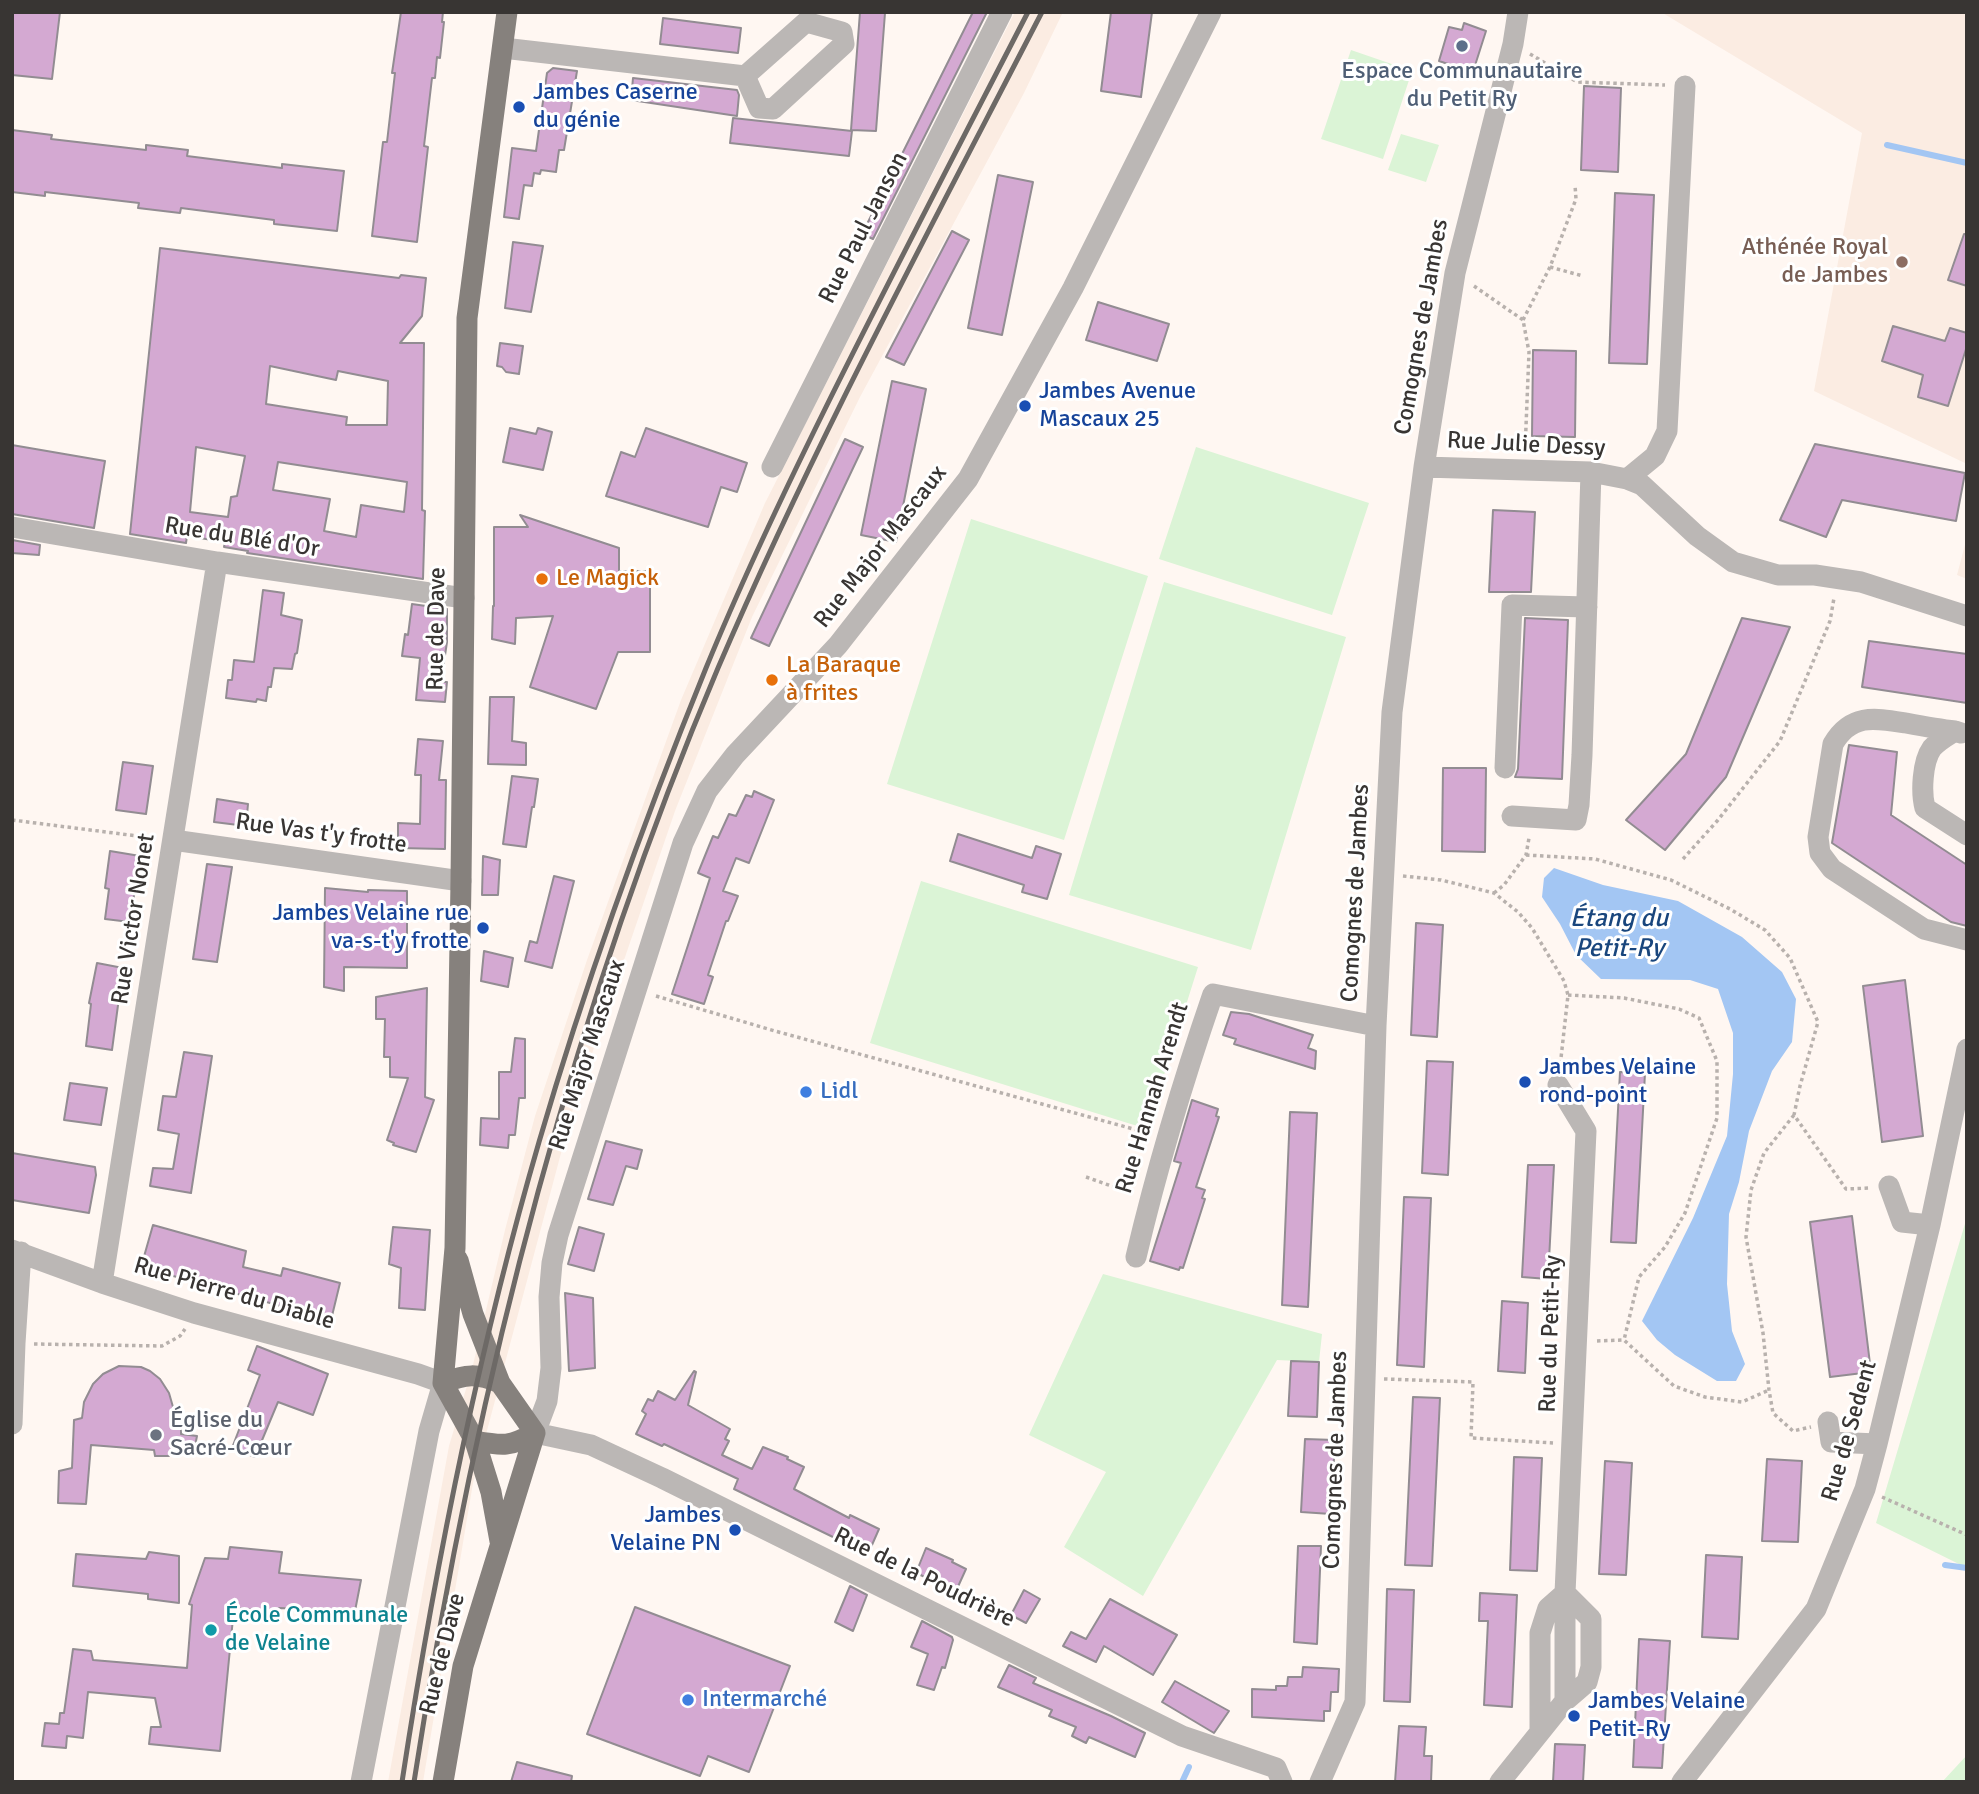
<!DOCTYPE html>
<html>
<head>
<meta charset="utf-8">
<style>
  body { margin:0 }
  #map { position:relative; width:1979px; height:1794px; overflow:hidden; background:#fff7f2; font-family:Signika,sans-serif }
  canvas { display:block }
  .frame { position:absolute; inset:0; border:14px solid #383533; pointer-events:none }
</style>
</head>
<body>
<div id="map">
<canvas width="1979" height="1794"></canvas>
<div class="frame"></div>
</div>
<script>
const c = document.querySelector('canvas').getContext('2d');
c.lineJoin = 'round';
function fillPath(path, color) { c.fillStyle = color; c.fill(path, 'evenodd'); }
function stroke(path, color, width, dash) { c.strokeStyle = color; c.lineWidth = width; c.lineCap = dash ? 'butt' : 'round'; c.setLineDash(dash || []); c.stroke(path); }
function write(font, color, halo, rows, align = 'center') {
  c.font = font + ' Signika,sans-serif'; c.lineWidth = 6; c.setLineDash([]); c.textBaseline = 'middle'; c.strokeStyle = halo; c.fillStyle = color; for (const [text, x, y, turn = 0] of rows) {
    c.save(); c.translate(x, y); c.rotate((+turn || 0) * Math.PI / 180); c.textAlign = isNaN(turn) ? turn : align; if (halo) c.strokeText(text, 0, 0); c.fillText(text, 0, 0); c.restore();
  }
}
const built = new Path2D(`
  M1015,12H1063L1024,93L860,397L752,617L675,811L572,1112L473,1483L423,1782H388L449,1446L472,1369L505,1230L535,1116L587,960L681,700L765,503Z
  M1661,12H1967V464L1814,391L1862,133Z
  M1967,537V579L1957,575Z`);
const green = new Path2D(`
  M1351,50L1412,71L1383,159L1321,139Z
  M1401,134L1439,145L1426,182L1388,170Z
  M1196,447L1369,503L1332,615L1159,559Z
  M971,519L1148,576L1064,840L887,784Z
  M1164,582L1346,637L1251,950L1069,895Z
  M921,881L1198,967L1147,1129L870,1043Z
  M1967,1217V1568L1876,1523Z
  M1103,1274L1322,1334L1319,1362L1277,1360L1143,1596L1064,1547L1106,1472L1029,1435Z
  M1967,1755V1782H1942Z`);
const water = new Path2D(`
  M1554,868L1603,885L1678,901L1742,937L1782,972L1796,999L1792,1042L1772,1071L1749,1131L1739,1182L1729,1214L1727,1284L1732,1331L1745,1364L1736,1381H1717L1675,1355L1657,1340L1642,1321L1693,1218L1727,1136L1733,1074V1033L1718,989L1690,980L1601,979L1576,955L1560,924L1542,897L1544,878Z`);
const stream = new Path2D(`
  M1887,145L1967,163
  M1945,1565L1967,1568
  M1182,1782L1189,1767`);
const building = new Path2D(`
  M12,12H60L52,79L12,75Z
  M401,12H443L442,22H444L440,58L437,57L435,78H432L424,146L428,147L417,242L372,236L383,142H387L395,73H392Z
  M860,12L885,13L876,131L851,130Z
  M973,12H987L873,239L862,234Z
  M1111,12H1152L1141,97L1101,91Z
  M663,18L741,28L738,53L660,44Z
  M1464,23L1486,31L1471,78L1449,72L1451,65L1439,61L1449,27L1462,30Z
  M553,68L577,71L564,150H559L556,172L541,170L540,174L534,173L532,186L524,185L519,219L504,217L512,148L536,151L547,73Z
  M633,78L737,90L739,95L737,116L631,100Z
  M1584,86L1621,88L1618,172L1581,170Z
  M733,118L852,131L849,156L730,143Z
  M12,130L52,135L51,139L146,150V145L188,150L187,156L282,168V164L344,171L337,231L274,224V220L181,208L180,213L138,208L139,203L45,192V196L12,192Z
  M998,175L1033,182L1002,335L968,328Z
  M1615,193L1654,195L1647,364L1609,363Z
  M952,231L969,240L904,365L886,357Z
  M1964,234H1967V286L1948,280Z
  M513,242L543,246L531,312L505,308Z
  M160,248L399,278L401,275L426,278L422,316L400,343H424L422,510L425,511L423,579L247,553L248,551L224,547L225,542L187,536L186,543L130,534ZM270,366L336,380L338,371L388,381L387,425H346L347,417L266,404ZM196,447L245,456L237,496L231,497L228,517L190,512ZM278,462L407,482L404,512L361,505L356,537L324,531L330,499L273,490Z
  M1098,302L1169,324L1157,361L1086,340Z
  M1893,326L1945,341L1950,328L1967,333V346L1948,406L1918,397L1923,375L1882,361Z
  M500,343L523,346L519,374L506,372L502,367L497,366Z
  M1533,350L1576,351L1575,437L1532,436Z
  M892,381L926,389L896,542L861,535Z
  M510,428L536,434L538,428L552,432L543,470L503,462Z
  M646,428L747,463L737,492L721,487L708,527L606,496L621,452L635,457Z
  M845,439L863,447L769,646L751,638Z
  M1815,444L1965,473L1956,521L1842,500L1826,537L1780,520Z
  M12,445L105,461L94,528L12,514Z
  M1493,510L1535,512L1531,592H1489Z
  M520,515L619,548V571H650V652H618L596,709L530,687L553,616L516,618L515,644L492,639L493,606H494V527H528Z
  M12,540L40,545L39,555L12,553Z
  M263,590L284,593L281,615L302,620L297,653L295,654L292,669L274,668L271,687H268L266,701L257,699L256,702L226,698L228,680H232L234,660L254,662Z
  M412,604L447,609V642L441,682H447L445,702L416,700L420,658L402,656L405,634L408,635Z
  M1525,618L1568,620L1562,779L1515,777L1518,769Z
  M1742,618L1790,627L1726,777L1665,850L1626,820L1686,754Z
  M1869,641L1967,654V703L1862,687Z
  M490,697H514L512,741L526,743V765L488,764Z
  M418,739L443,741L439,780H446L445,849L398,848V823L420,824L421,775H415Z
  M1849,745L1897,752L1891,815L1967,865V926L1951,922L1832,843Z
  M123,762L153,766L146,814L116,810Z
  M1443,768H1486L1485,852L1442,851Z
  M512,776L538,779L534,807H532L526,847L503,844Z
  M754,791L774,800L749,863L736,858L723,891L738,896L728,921H726L708,975L713,977L704,1004L672,994L710,878L698,873L713,836L718,838L729,814L736,816L746,795L752,797Z
  M217,799L248,804L246,826L214,822Z
  M958,834L1032,858L1036,846L1061,854L1047,899L1022,892L1024,885L950,861Z
  M110,851L140,856L130,922L105,919L109,889L105,888Z
  M483,856L500,860L498,895H482Z
  M207,864L232,867L217,962L193,959Z
  M554,876L574,881L552,968L525,961L530,941L537,943Z
  M325,888L368,892V890L407,891V968L344,967V991L324,987Z
  M1416,923L1443,925L1437,1037L1411,1035Z
  M484,951L513,958L508,987L481,981Z
  M97,963L123,968L112,1050L86,1046L91,1004L89,1003Z
  M1905,980L1923,1136L1882,1142L1863,986Z
  M427,988L425,1097L434,1100L416,1152L393,1145L394,1143L387,1140L408,1078L390,1077V1057H384L385,1019H376V997Z
  M1231,1012L1249,1014L1313,1035L1308,1048L1316,1051L1315,1069L1234,1044L1236,1039L1223,1035Z
  M515,1038L525,1039V1098H519L515,1135H509L508,1148L480,1145L481,1118L499,1119V1072H511Z
  M184,1052L212,1056L191,1193L150,1186L153,1168L173,1169L179,1134L158,1130L163,1096L176,1097Z
  M1427,1061L1453,1062L1448,1175L1422,1173Z
  M1620,1072L1645,1073L1636,1243L1611,1242Z
  M70,1083L107,1088L101,1125L64,1120Z
  M1192,1100L1218,1109L1216,1116L1219,1117L1196,1187L1205,1190L1202,1198L1205,1199L1183,1268L1180,1267L1179,1270L1150,1261L1181,1163L1174,1161Z
  M1290,1112L1317,1113L1308,1307L1282,1305Z
  M606,1141L642,1150L637,1169L626,1166L613,1205L588,1199Z
  M12,1153L95,1167L96,1175L89,1213L12,1200Z
  M1528,1165H1554L1548,1279L1522,1277Z
  M1404,1197L1431,1198L1424,1367L1397,1365Z
  M1852,1216L1871,1372L1830,1377L1810,1222Z
  M153,1225L246,1251L243,1267L281,1276L283,1268L340,1283L331,1320L141,1267Z
  M393,1227L430,1230L425,1310L399,1308L401,1268L389,1264Z
  M579,1227L604,1234L594,1271L568,1264Z
  M565,1293L593,1298L595,1368L569,1371Z
  M1502,1301L1528,1303L1525,1373L1498,1371Z
  M257,1346L328,1374L313,1415L278,1402L255,1457L232,1448L260,1375L248,1370Z
  M1291,1361L1319,1362L1317,1417L1288,1416Z
  M119,1366L141,1367L150,1371L160,1379L169,1393L173,1407V1423L181,1424V1434L197,1436L194,1451L171,1450L169,1456H155L154,1450L91,1445L86,1504L58,1503L59,1471L72,1468L74,1420L82,1418L84,1402L93,1384L103,1374Z
  M694,1371L696,1372L688,1405L730,1429L725,1439L729,1441L722,1455L752,1469L763,1447L788,1457L787,1459L804,1467L794,1489L849,1518L850,1515L879,1529L868,1554L734,1489L738,1479L664,1444L662,1446L636,1434L646,1414L642,1411L648,1399L653,1401L658,1391L675,1400Z
  M1413,1397L1440,1398L1432,1566L1405,1565Z
  M1305,1439L1335,1440L1331,1514L1301,1512Z
  M1514,1457L1542,1458L1537,1571L1510,1570Z
  M1767,1459L1802,1461L1798,1542L1762,1541Z
  M1605,1461L1632,1463L1626,1575L1599,1574Z
  M1298,1546H1321L1317,1644L1294,1642Z
  M230,1547L282,1552L279,1573L361,1580L355,1611L279,1608L277,1612L234,1608L220,1751L149,1744L151,1727H161L155,1698L88,1692L83,1738L67,1736L66,1748L42,1746L45,1723L59,1724L60,1713H64L73,1649L91,1651L93,1660L187,1668L192,1605L189,1604L205,1558L228,1559Z
  M926,1548L953,1560L952,1562L966,1569L956,1591L916,1573Z
  M149,1552L179,1556V1603L148,1599V1594L73,1586L76,1554L146,1559Z
  M1706,1555L1742,1557L1738,1639L1702,1637Z
  M850,1586L867,1595L853,1631L835,1622Z
  M1387,1589L1414,1590L1410,1702L1384,1701Z
  M1024,1590L1040,1599L1026,1623L1011,1615Z
  M1480,1593L1517,1595L1512,1707L1484,1705L1488,1621H1479Z
  M1110,1599L1177,1635L1153,1675L1104,1646L1096,1662L1063,1646L1071,1632L1086,1639Z
  M635,1607L790,1666L749,1772L708,1756L700,1776L587,1734Z
  M922,1621L952,1637L953,1640L945,1668L942,1667L934,1690L917,1685L928,1654L911,1647Z
  M1639,1639L1670,1641L1662,1768L1633,1767Z
  M1009,1665L1036,1678L1033,1683L1111,1716L1145,1733L1135,1757L1089,1737L1086,1743L1072,1736L1076,1727L1049,1716L1052,1710L998,1687Z
  M1303,1667L1339,1669L1338,1692H1331L1330,1711H1324V1721L1252,1717V1689L1276,1690V1686H1287L1288,1677H1302Z
  M1175,1681L1229,1711L1214,1733L1162,1702Z
  M1399,1726L1426,1727L1424,1756H1432L1431,1782H1395Z
  M1555,1744L1585,1745L1583,1782H1553Z
  M517,1762L572,1776L571,1782H511Z`);
const path = new Path2D(`
  M1530,54L1577,82L1665,85
  M1550,267L1583,276
  M1474,286L1523,320L1529,352L1525,451
  M1523,320L1550,267L1576,199L1575,185
  M12,820L153,838
  M1526,855L1595,859L1671,880L1730,909L1765,930L1790,958L1818,1022L1800,1086L1794,1115L1846,1189L1870,1188
  M1683,859L1718,820L1780,741L1830,621L1834,598
  M1403,876L1441,880L1494,893L1518,912L1532,928L1564,981L1568,995L1560,1067
  M1494,893L1504,885L1526,855L1529,838
  M1568,995L1624,998L1679,1009L1699,1018L1717,1061V1118L1685,1213L1665,1247L1639,1277L1624,1340
  M656,996L775,1031L1148,1133
  M1794,1115L1764,1153L1751,1190L1746,1237L1763,1333L1769,1390L1773,1413L1793,1431L1811,1427
  M1086,1177L1131,1193
  M1597,1341L1624,1340L1674,1386L1705,1397L1742,1402L1769,1390
  M34,1344L162,1346L180,1336L185,1329
  M1384,1379L1473,1382L1471,1438L1553,1443
  M1882,1497L1967,1535`);
const minor = new Path2D(`
  M1211,12L1073,288L968,479L838,645L735,755L707,791L683,843L558,1235L552,1263L549,1297L551,1368L547,1401L535,1433L591,1445L662,1478L1182,1736L1276,1768L1282,1782
  M503,48L745,76L806,22L842,32L844,44L773,109L759,108L745,76
  M772,467L1002,12
  M1424,467L1591,472L1627,479L1642,485L1697,536L1733,562L1778,575H1815L1861,582L1967,616
  M1627,479L1655,456L1667,431L1685,86
  M12,527L217,562L464,598
  M1955,731C1938,729 1922,726 1906,723C1875,718 1851,713 1833,744L1818,837L1820,853L1832,869L1924,929L1967,940
  M1961,733L1955,731C1947,736 1938,741 1932,748C1922,762 1921,793 1925,808L1967,835
  M1505,768L1512,605L1587,607
  M1512,816L1576,820L1579,805L1582,755L1591,472
  M173,840L461,881
  M1558,1085L1586,1131L1565,1593V1701
  M1889,1186L1902,1222L1930,1225
  M12,1250L102,1283L194,1313L418,1374L443,1383L429,1431L361,1782
  M1136,1257C1157,1168 1183,1081 1213,994L1376,1026
  M102,1283L217,562
  M1828,1422L1831,1442L1877,1444
  M12,1424L15,1343L21,1252
  M1540,1731V1633L1548,1608L1565,1593
  M1320,1782L1355,1702L1376,1026L1392,712L1424,467L1455,273L1513,44L1518,12
  M1500,1782L1565,1701L1587,1682L1591,1667V1619L1565,1593
  M1682,1782L1816,1609L1865,1489L1877,1444L1930,1225L1967,1049`);
const major = new Path2D(`
  M458,1260L473,1314L500,1383L535,1433
  M443,1383C466,1374 477,1373 500,1383
  M475,1441C503,1446 510,1447 535,1433
  M500,1541L491,1492L475,1441L443,1383L455,1248L461,881L467,318L507,12
  M443,1782L463,1666L535,1433`);
const rail = new Path2D(`
  M402,1782C435,1566 478,1351 539,1142C586,981 643,823 706,668C742,580 783,494 825,409C891,276 960,144 1028,12
  M414,1782C473,1400 567,1024 718,668C814,444 930,229 1042,12`);
const markers = [
  [1462,46,7,"#5c6f8a"],
  [519,107,7,"#1a4fb4"],
  [1902,262,7,"#8d6e63"],
  [1025,406,7,"#1a4fb4"],
  [542,579,7,"#e8710a"],
  [772,680,7,"#e8710a"],
  [483,928,7,"#1a4fb4"],
  [1525,1082,7,"#1a4fb4"],
  [806,1092,7,"#3f7fe0"],
  [156,1435,7,"#6b7280"],
  [735,1530,7,"#1a4fb4"],
  [211,1630,7,"#0f9aa8"],
  [688,1700,7,"#3f7fe0"],
  [1574,1716,7,"#1a4fb4"]
];
const serviceNames = [
  ["Espace Communautaire",1462,72],
  ["du Petit Ry",1462,100]
];
const transitNames = [
  ["Jambes Caserne",533,93],
  ["du génie",533,121],
  ["Jambes Avenue",1039,392],
  ["Mascaux 25",1039,420],
  ["Jambes Velaine rue",469,914,"right"],
  ["va-s-t'y frotte",469,942,"right"],
  ["Jambes Velaine",1539,1068],
  ["rond-point",1539,1096],
  ["Jambes",721,1516,"right"],
  ["Velaine PN",721,1544,"right"],
  ["Jambes Velaine",1588,1702],
  ["Petit-Ry",1588,1730]
];
const streetNames = [
  ["Rue Paul Janson",864,228,-63],
  ["Comognes de Jambes",1422,327,-80],
  ["Rue Julie Dessy",1526,445,3],
  ["Rue du Blé d'Or",242,538,9],
  ["Rue Major Mascaux",881,547,-52],
  ["Rue de Dave",437,629,-89],
  ["Rue Vas t'y frotte",321,834,8],
  ["Comognes de Jambes",1356,893,-87],
  ["Rue Victor Nonet",134,919,-81],
  ["Rue Major Mascaux",588,1055,-72],
  ["Rue Hannah Arendt",1153,1098,-73],
  ["Rue Pierre du Diable",234,1294,16],
  ["Rue du Petit-Ry",1551,1334,-88],
  ["Rue de Sedent",1850,1431,-74],
  ["Comognes de Jambes",1336,1460,-88],
  ["Rue de la Poudrière",924,1578,26],
  ["Rue de Dave",443,1654,-76]
];
const educationNames = [
  ["Athénée Royal",1888,248],
  ["de Jambes",1888,276]
];
const foodNames = [
  ["Le Magick",556,579],
  ["La Baraque",786,666],
  ["à frites",786,694]
];
const shopNames = [
  ["Lidl",820,1092],
  ["Intermarché",702,1700]
];
const worshipNames = [
  ["Église du",170,1421],
  ["Sacré-Cœur",170,1449]
];
const cultureNames = [
  ["École Communale",225,1616],
  ["de Velaine",225,1644]
];
const waterNames = [
  ["Étang du",1619,919],
  ["Petit-Ry",1619,949]
];
fillPath(built, '#fbece2');
fillPath(green, '#dbf4d6');
fillPath(water, '#a3c6f3');
stroke(stream, '#a3c6f3', 6);
fillPath(building, '#d4a9d2');
stroke(building, '#928c92', 2);
stroke(path, '#b8b1ad', 3.5, [3.5, 3.5]);
stroke(minor, '#bbb7b5', 21);
stroke(major, '#86817d', 21);
stroke(rail, '#6d6966', 5);
for (const [x, y, r, color] of markers) { const dot = new Path2D(); dot.arc(x, y, r, 0, 2 * Math.PI); c.fillStyle = color; c.fill(dot); stroke(dot, '#fff', 2.5); }
write('24px', '#4e5e75', '#fff', serviceNames);
write('24px', '#164399', '#fff', transitNames, 'left');
write('24px', '#383533', '#fff', streetNames);
write('24px', '#785e54', '#fff', educationNames, 'right');
write('24px', '#c56008', '#fff', foodNames, 'left');
write('24px', '#366cbe', '#fff', shopNames, 'left');
write('24px', '#5b616d', '#fff', worshipNames, 'left');
write('24px', '#0d838f', '#fff', cultureNames, 'left');
write('italic 26px', '#19467d', '#fff', waterNames);
</script>
</body>
</html>
